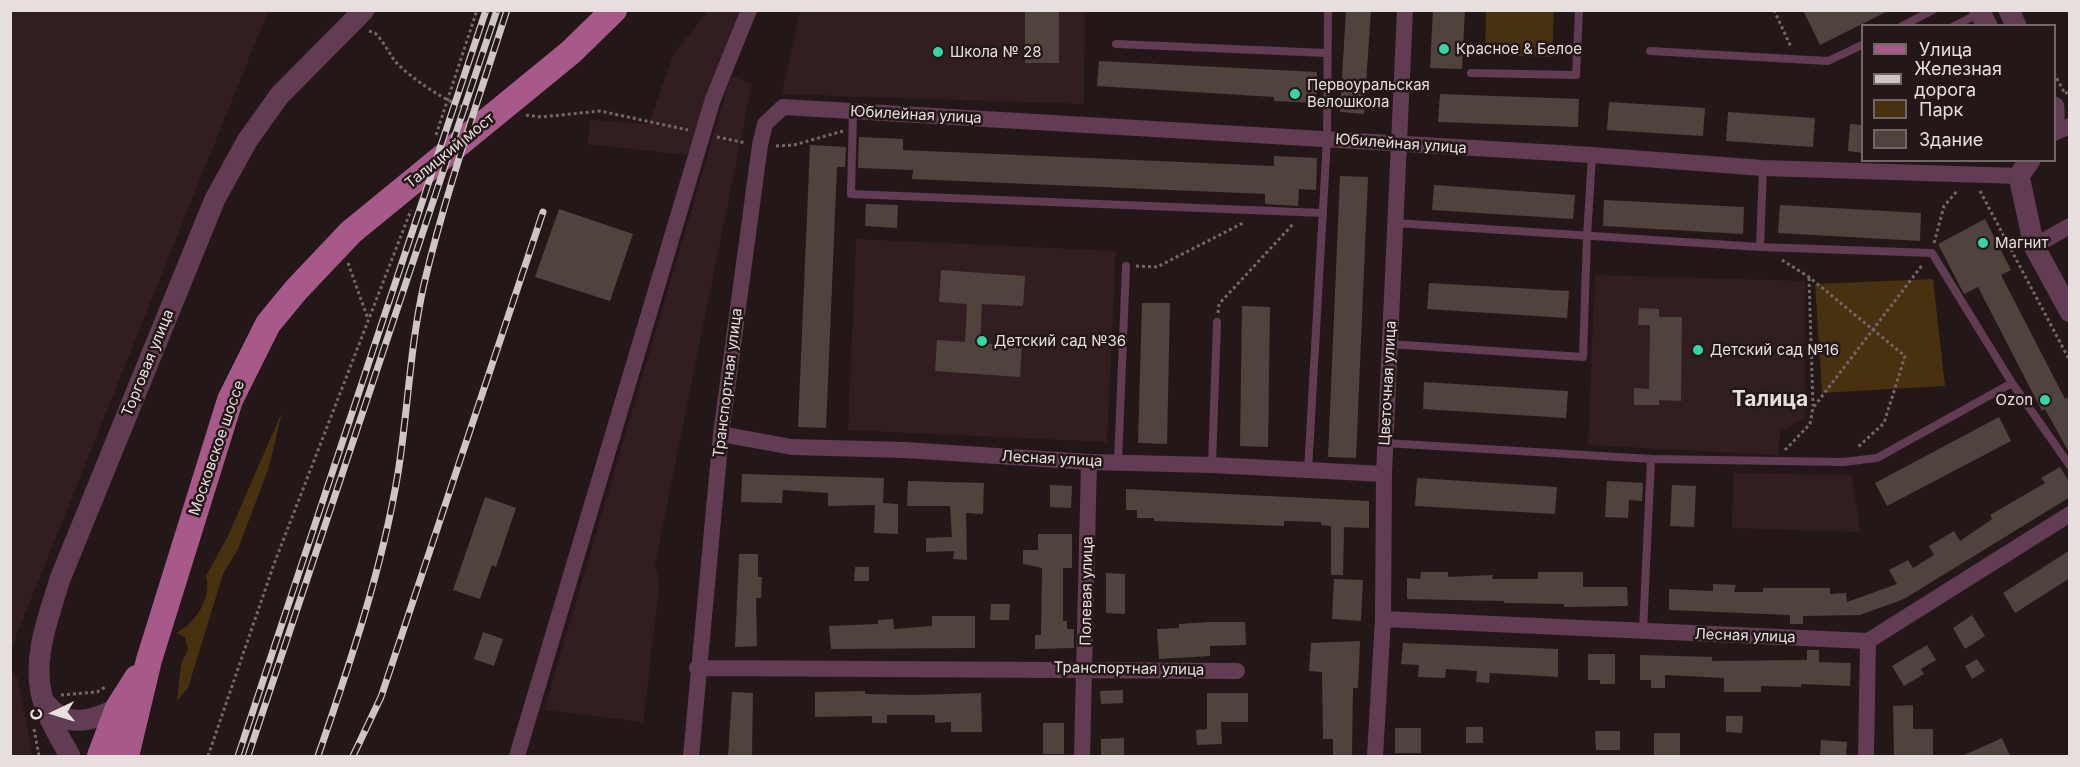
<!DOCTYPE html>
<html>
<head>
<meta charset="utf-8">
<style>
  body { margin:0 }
  #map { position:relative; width:2080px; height:767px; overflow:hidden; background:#241718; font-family:Inter,sans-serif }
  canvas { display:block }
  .frame { position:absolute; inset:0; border:12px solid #e7dede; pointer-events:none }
  .legend { position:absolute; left:1861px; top:24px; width:195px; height:138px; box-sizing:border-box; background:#241718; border:2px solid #726767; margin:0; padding:8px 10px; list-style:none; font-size:18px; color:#e7dede }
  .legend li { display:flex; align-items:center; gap:12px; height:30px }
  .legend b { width:30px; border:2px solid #726767 }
  .north { position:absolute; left:24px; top:683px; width:60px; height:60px; -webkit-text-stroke:4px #241718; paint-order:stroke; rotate:266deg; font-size:16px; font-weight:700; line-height:24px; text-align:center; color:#e7dede }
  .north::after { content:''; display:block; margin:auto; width:21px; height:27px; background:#e7dede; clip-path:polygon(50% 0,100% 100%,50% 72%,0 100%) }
</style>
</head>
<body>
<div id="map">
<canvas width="2080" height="767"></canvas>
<div class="frame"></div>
<ul class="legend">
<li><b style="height:8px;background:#a7598a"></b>Улица</li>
<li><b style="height:8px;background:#cec5c5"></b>Железная дорога</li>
<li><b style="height:16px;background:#47310f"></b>Парк</li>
<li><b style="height:16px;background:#50433d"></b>Здание</li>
</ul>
<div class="north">С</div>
</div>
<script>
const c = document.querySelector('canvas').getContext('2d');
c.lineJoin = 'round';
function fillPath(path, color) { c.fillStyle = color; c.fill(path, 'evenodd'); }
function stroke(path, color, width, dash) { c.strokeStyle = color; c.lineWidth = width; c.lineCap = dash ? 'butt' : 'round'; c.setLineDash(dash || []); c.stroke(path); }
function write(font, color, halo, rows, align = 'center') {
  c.font = font + ' Inter,sans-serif'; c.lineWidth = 5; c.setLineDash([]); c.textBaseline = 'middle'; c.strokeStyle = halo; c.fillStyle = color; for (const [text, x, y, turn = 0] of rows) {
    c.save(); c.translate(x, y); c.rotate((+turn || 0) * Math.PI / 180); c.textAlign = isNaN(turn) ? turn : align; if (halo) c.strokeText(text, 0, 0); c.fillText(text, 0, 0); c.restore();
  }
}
const built = new Path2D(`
  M11,10L268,11L12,646L11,661Z
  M708,11H739L687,155L587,144L590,120L649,124L673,55Z
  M800,11H1085L1084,104L782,94Z
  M731,76L752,84L655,565L660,583L643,722L544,710Z
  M856,239L1116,251L1107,442L848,430Z
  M1595,275L1805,281V419L1780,431L1779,455L1588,445Z
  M1733,473L1851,475L1861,532L1732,528Z
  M10,668L18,679L33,756H11Z`);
const green = new Path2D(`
  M1486,11H1554L1552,57L1485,55Z
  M1933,279L1945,386L1822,393L1815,284Z
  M282,412L269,467L238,549L223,574L188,688L177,701L181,664L188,650L185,637L176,633C196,623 212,598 206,576L228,536Z`);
const building = new Path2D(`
  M1025,10H1059V63H1025Z
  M1346,10H1371L1364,114L1340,112Z
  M1433,10H1465L1462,69L1430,68Z
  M1803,10H1890L1820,45Z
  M1099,61L1317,72L1316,103L1274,101V97L1097,86Z
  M1440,94L1579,99L1578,127L1438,122Z
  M1609,102L1705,108L1703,136L1607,130Z
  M1728,112L1815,118L1813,147L1726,141Z
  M1850,124L1863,125V153L1848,151Z
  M859,137L903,139V150L1274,166V156L1317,158L1316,190L1299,189L1298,206L1265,204V194L912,179L913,170L858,168Z
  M810,145L846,147L845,167H837L826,428L798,427Z
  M1340,176L1368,177L1356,458L1328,457Z
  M1434,185L1575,195L1573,219L1432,210Z
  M1604,200L1744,207L1743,234L1603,226Z
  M866,204L898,205L897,228L865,226Z
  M1780,205L1921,213L1920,241L1778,233Z
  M559,209L633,234L610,301L535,277Z
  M1985,219L2011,270L2001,275L2065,399L2070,397V454L2045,409L2042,411L1978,287L1964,294L1938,244Z
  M941,270L1025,276L1023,306L982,304L980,343L1022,346L1020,377L935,371L937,340L965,342L967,304L939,302Z
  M1429,283L1569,291L1567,318L1427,309Z
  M1142,303H1170L1167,444L1138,443Z
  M1242,306L1270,307L1268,447L1240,446Z
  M1639,308L1659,309V317H1682L1681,401L1659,400V405H1634V388L1649,389L1650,325H1638Z
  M1424,382L1568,391L1566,418L1423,409Z
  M1999,417L2011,441L1887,506L1875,483Z
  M2060,467L2070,483V497L1904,599L1860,615L1803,616V624H1790V615L1669,610V589L1713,591V584L1736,585L1734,592H1763V588H1830V594L1846,593L1847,602L1897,584L1889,570L1908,560L1913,568L1934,555L1929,546L1954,531L1960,541L1992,519L1990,515L2045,483L2041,478Z
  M742,474L884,478L883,503L898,504V534L874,533L875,505L828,506V493L783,490L782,503L741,502Z
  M1417,478L1557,487L1555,514L1415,506Z
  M908,481L984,483L983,514L966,513L967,560L953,559L954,551L926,552V538L952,537L950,506H907Z
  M1607,481L1643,483L1642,501L1629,500L1628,518L1605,517Z
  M1050,485L1072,486L1071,508L1050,507Z
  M1672,485L1696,486L1694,527L1670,526Z
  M1126,489L1369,501V528L1344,527L1343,575H1331V526L1321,525V522L1284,521V526L1154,521V518H1137V510H1126Z
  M485,497L516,508L496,567L492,565L480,599L453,590Z
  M1038,534H1072V568H1063V621H1067V629H1074V648L1035,649V635H1041L1042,568L1023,564V550H1038Z
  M2070,550V578L2015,613L2003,593Z
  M739,554H758V577H762L761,598H756L757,646L735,647Z
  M855,567H869V581H854Z
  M1421,572H1448V577L1493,575L1492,579H1538V572H1583V587H1627L1628,606L1564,607V604L1504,603V601L1407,599V578L1420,579Z
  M1106,573L1125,574V614L1106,613Z
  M1334,579L1363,580L1361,621L1332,619Z
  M991,604H1010L1009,620H990Z
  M1972,615L1985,636L1965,649L1953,628Z
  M932,616H975V648L831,649L829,626L878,624V620L893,619L894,629L932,626Z
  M1208,622H1245L1246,645L1210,646V656L1159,659L1157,629L1179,628V624Z
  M483,632L503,639L494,666L474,659Z
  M1360,641L1358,688H1353L1352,756H1333V739H1323L1322,672L1309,671L1311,643Z
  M1403,643L1558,649V677L1490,673L1489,683L1476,682L1477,671L1446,669L1445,678L1418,677L1419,665L1401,664Z
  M1927,645L1936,660L1921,669L1924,674L1904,686L1892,666Z
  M1807,650H1819V662L1851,663L1850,686L1801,684V687L1761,686V692H1724V678L1665,675V688H1651V680H1640V655L1712,657V661L1807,660Z
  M1588,654H1615V684H1600V680H1588Z
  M1977,659L1985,671L1972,679L1965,666Z
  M1123,690V703L1101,704L1100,691Z
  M865,691V694L914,695L981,693L982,732H951V722L935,723V715H887V723H872V716L815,717V692Z
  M732,692L753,693L752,756H728Z
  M1207,693H1248V722H1221L1222,744L1197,745L1196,730L1207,729Z
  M1913,705V729H1933V756H1894L1893,706Z
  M1726,716H1743L1742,733L1726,732Z
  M1043,723H1064V754H1043Z
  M1466,727H1483V743H1466Z
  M1395,728H1421V753H1395Z
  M1595,731H1620V750H1596Z
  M1654,733H1680V756H1654Z
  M1124,738V755L1101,756V739Z
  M2002,738L2010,756H1962Z
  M1821,740L1847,742L1846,756H1820Z`);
const path = new Path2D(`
  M1774,10L1791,47
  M369,31L375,33C383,41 388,51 394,60C407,76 452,106 470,109
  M2054,73L2065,94L2070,90
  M526,115L541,117L600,111L688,130
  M436,135L477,10
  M717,137L746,143
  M776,146L794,145L843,131
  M1980,191L2070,361
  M1934,243L1944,206L1958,190
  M1782,260L1809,277L1905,356L1884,423L1857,448
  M348,263L368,319
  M2070,264V266
  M1136,266L1157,267L1245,222
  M1809,278L1813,406
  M1218,313L1219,304L1294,223
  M1785,450L1810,424L1813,408L1923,264
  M61,695L97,692L107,686
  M34,729L39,756
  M208,756L274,564L411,210`);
const service = new Path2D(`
  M1902,26L1933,10
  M1954,26L1980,13
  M1116,44L1326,53
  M1650,51L1828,61L1862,45
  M1471,73L1576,75L1579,10
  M853,112L851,194L1323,213
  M1395,223L1760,247L1932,253L2012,383L2070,466
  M1760,247L1763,168
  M1389,344L1583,357L1587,237L1592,155
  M1385,443L1651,459L1843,462L1877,458L2012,383
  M1118,462L1126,266
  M1212,465L1217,322
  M1308,470L1327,139L1328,10
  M1643,631L1651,459`);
const minor = new Path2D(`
  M2054,133L2070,126
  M2034,246L2070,226
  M721,434L792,447L905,450L1089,462L1212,465L1384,474
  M1383,619L1868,641L2070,514
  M697,668L1237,671
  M517,756L713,99L749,10
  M691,756L721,434L760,145L765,124L783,107L1592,155L1763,168L2019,176
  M1082,756L1089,462
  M1375,756L1383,619L1384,474L1405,10
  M1866,756L1868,641`);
const tertiary = new Path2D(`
  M1979,10L1987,26
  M2009,10L2016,26
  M2054,107V128
  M2030,160L2019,176L2034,246L2070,312
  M46,704C66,729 93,721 118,708
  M70,756C60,738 47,717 42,697C32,657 49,616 60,579L215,199L247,141L279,96L364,10`);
const primary = new Path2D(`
  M100,756L118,708L137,678
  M126,756L149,660L230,400L268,324L296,290L351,232L571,52L614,10`);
const rail = new Path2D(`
  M238,756L486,10
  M248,756L497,10
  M318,756C350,663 382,570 398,473C408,410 410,346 424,284C446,191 478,101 507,10
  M353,756L381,697L543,212`);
const markers = [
  [1444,49,6,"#37d4a6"],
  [938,52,6,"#37d4a6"],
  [1295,94,6,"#37d4a6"],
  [1983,243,6,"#37d4a6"],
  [982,341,6,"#37d4a6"],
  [1698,350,6,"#37d4a6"],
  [2045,400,6,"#37d4a6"]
];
const poiNames = [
  ["Красное & Белое",1456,49],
  ["Школа № 28",950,52],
  ["Первоуральская",1307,85],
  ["Велошкола",1307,102],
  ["Магнит",1995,243],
  ["Детский сад №36",994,341],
  ["Детский сад №16",1710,350],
  ["Ozon",2033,400,"right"]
];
const streetNames = [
  ["Юбилейная улица",916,115,3],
  ["Юбилейная улица",1401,144,4],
  ["Талицкий мост",450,151,-39],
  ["Торговая улица",148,363,-68],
  ["Транспортная улица",728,383,-83],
  ["Цветочная улица",1388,383,-87],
  ["Московское шоссе",217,448,-71],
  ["Лесная улица",1052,459,3],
  ["Полевая улица",1087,591,-89],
  ["Лесная улица",1745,636,2],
  ["Транспортная улица",1129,669,1]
];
const districtNames = [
  ["Талица",1770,400]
];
fillPath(built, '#321e20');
fillPath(green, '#47310f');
fillPath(building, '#50433d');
stroke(path, '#736868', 3, [3, 3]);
stroke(service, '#613c52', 8);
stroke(minor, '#613c52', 16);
stroke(tertiary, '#613c52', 21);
stroke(primary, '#a7598a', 26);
stroke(rail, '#cec5c5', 7);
stroke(rail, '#241718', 4.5, [14]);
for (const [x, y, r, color] of markers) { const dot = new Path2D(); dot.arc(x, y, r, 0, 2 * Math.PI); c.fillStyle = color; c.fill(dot); stroke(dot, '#241718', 2); }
write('15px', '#e7dede', '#241718', poiNames, 'left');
write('15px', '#e7dede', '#241718', streetNames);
write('bold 21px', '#e7dede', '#241718', districtNames);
</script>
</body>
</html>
